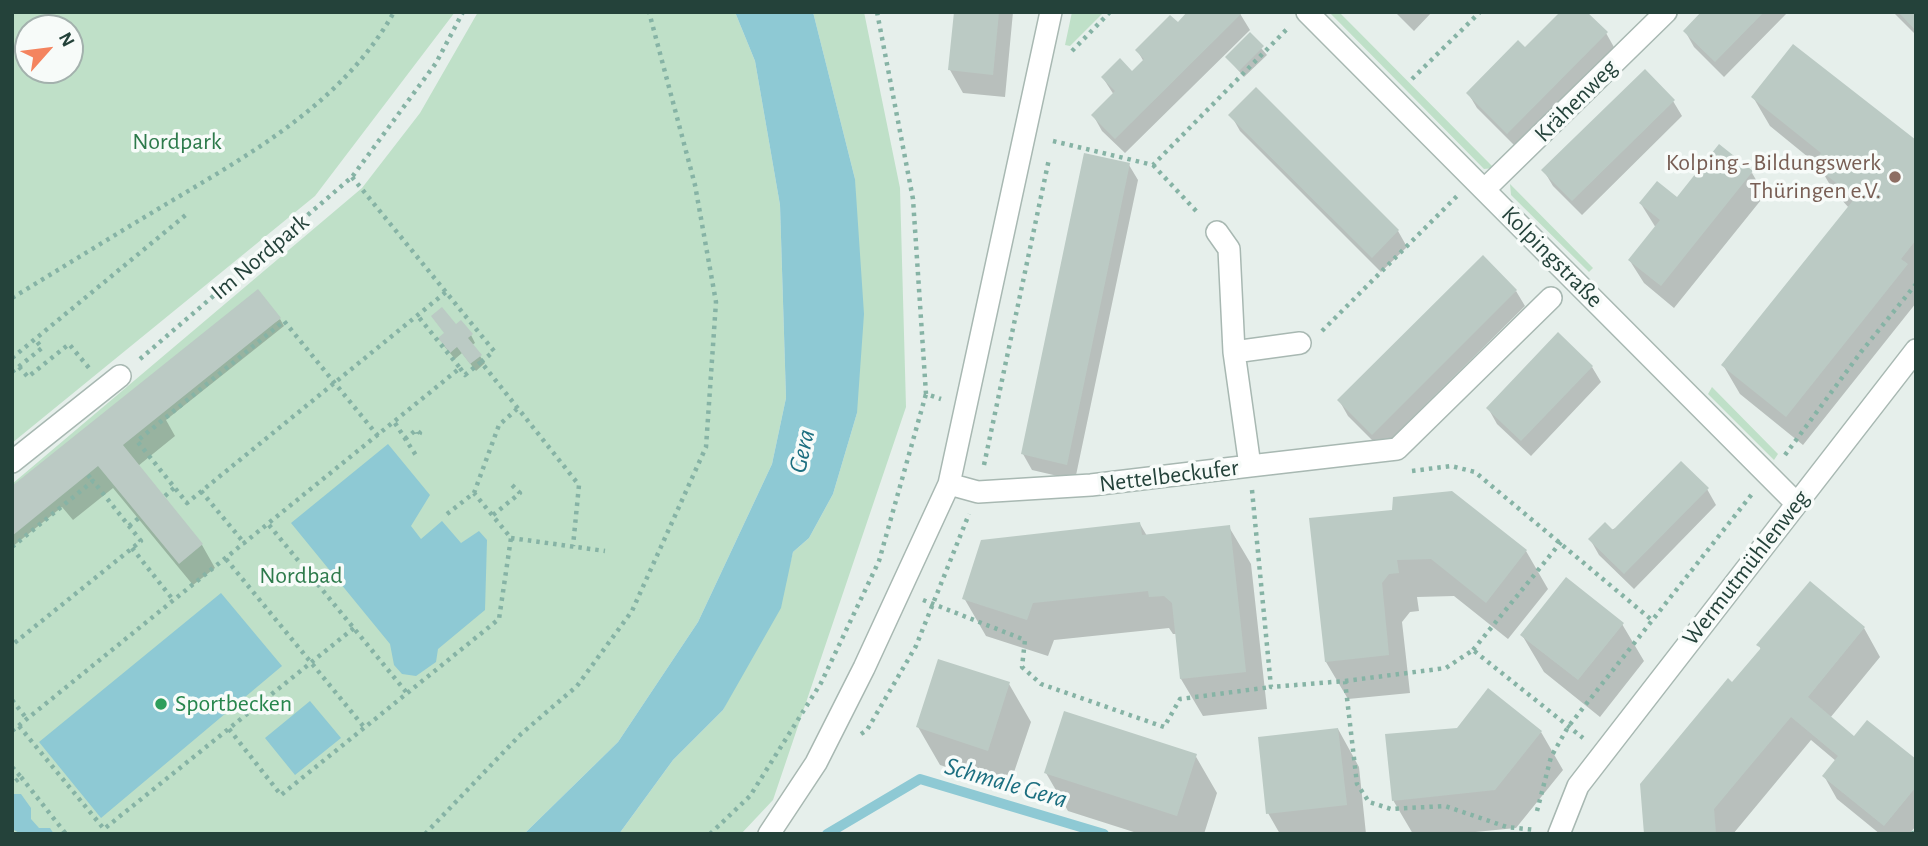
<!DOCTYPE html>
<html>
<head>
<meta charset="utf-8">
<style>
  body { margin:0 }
  #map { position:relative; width:1928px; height:846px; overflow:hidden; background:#e6efeb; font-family:"Alegreya Sans",sans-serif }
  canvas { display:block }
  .frame { position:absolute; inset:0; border:14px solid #24423a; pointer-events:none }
  .north { position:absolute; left:14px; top:14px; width:70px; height:70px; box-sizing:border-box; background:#f7fbf9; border:2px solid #a3b1ad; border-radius:50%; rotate:62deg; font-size:19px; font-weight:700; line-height:28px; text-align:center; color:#24423a }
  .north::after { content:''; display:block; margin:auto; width:24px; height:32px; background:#f4845f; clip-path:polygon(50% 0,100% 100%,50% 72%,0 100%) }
</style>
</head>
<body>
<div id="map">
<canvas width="1928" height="846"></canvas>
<div class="frame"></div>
<div class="north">N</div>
</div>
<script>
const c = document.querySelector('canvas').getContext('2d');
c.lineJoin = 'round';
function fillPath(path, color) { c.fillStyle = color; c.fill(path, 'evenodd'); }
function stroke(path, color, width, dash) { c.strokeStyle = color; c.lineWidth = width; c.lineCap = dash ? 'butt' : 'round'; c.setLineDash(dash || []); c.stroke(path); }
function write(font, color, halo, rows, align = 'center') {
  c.font = font + ' "Alegreya Sans",sans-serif'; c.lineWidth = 7; c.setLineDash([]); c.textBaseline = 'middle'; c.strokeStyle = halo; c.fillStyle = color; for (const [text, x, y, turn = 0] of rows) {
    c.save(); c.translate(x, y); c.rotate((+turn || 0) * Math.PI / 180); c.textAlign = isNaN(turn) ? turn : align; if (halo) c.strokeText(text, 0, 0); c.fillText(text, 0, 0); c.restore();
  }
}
const green = new Path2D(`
  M12,12H455L315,196L12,443ZM70,28V70H28V28Z
  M478,12H735L755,61L780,205L786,398L772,464L698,622L618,742L524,834H12V484L362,188L420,113Z
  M813,12H864L900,188L906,407L773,800L741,834H619L673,760L723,710L788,571L793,552L809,538L833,494L857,413L855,179Z
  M1072,12H1104L1070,46L1065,45Z
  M1329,12H1339L1494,168L1484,169Z
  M1510,184L1593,268L1589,272L1511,195Z
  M1712,387L1778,454L1774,460L1708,394Z`);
const water = new Path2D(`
  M735,12H813L855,179L864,314L857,413L833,494L809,538L793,552L781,608L723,710L673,760L619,834H524L618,742L698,622L772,464L786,398L780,205L755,61Z
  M388,444L430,495L411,526L421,539L442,521L461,543L479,531L487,540L485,610L438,649L436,662L416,676L402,674L394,665L390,644L291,523Z
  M221,593L282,666L101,818L39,742Z
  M310,701L341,738L295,775L265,738Z
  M12,794H21L31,808V819L39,828H50L54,834H21L12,829Z`);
const shadow = new Path2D(`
  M956,12H1013L1005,97L963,93L950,70Z
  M1239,12L1250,30L1125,153L1102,131L1093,115L1114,95L1103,78L1132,73L1144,62L1137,50L1178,24Z
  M1395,12H1432L1414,31Z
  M1704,12H1788L1724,77L1694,47L1685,31Z
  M1893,12H1916V35Z
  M1606,33L1615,49L1517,148L1477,108L1468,93L1526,49Z
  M1250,35L1267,55L1244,77L1227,57Z
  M1256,90L1398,231L1407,247L1381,272L1240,131L1231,115Z
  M1753,97L1916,143V303L1803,445L1740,394L1723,365L1849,208L1833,190L1819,166L1770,126Z
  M1673,101L1682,116L1582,215L1553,186L1544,171Z
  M1129,165L1138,180L1075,480L1032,470L1023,454Z
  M1752,173L1765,195L1674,308L1644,283L1630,261L1656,228L1641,204L1677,199Z
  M1516,291L1525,306L1381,449L1348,416L1339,400Z
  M433,317L471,335L475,343L472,345L485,363L476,371L462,353L455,359L444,346L446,334Z
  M280,319L284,326L166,420L175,436L138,466L202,545L215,568L193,585L113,488L73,520L62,507L12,547V489Z
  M1592,367L1601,382L1531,456L1497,424L1488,408Z
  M1707,489L1716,505L1634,589L1599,555L1590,539Z
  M1451,493L1526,551L1548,589L1508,639L1454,596L1417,597L1419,611L1410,612L1402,622L1410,693L1348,699L1326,662L1393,511Z
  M1140,524L1147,536L1229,527L1251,564L1267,709L1203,716L1181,679L1177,634H1173L1169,628L1054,640L1048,656L986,636L964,598Z
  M1622,624L1644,661L1600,717L1544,672L1522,635Z
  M1864,628L1880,657L1830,718L1853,737L1916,762V826L1909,834H1880L1837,799L1824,776L1836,761L1811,740L1733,834H1646L1732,685L1761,650L1759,645Z
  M1009,684L1031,722L1009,787L940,765L918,727Z
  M1338,729L1359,767L1366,834H1280L1268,813Z
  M1541,732L1563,770L1516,828L1455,834H1413L1393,800Z
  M1195,755L1217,793L1204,834H1140L1068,811L1046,773Z`);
const stream = new Path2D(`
  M827,834L920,779L1104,834`);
const building = new Path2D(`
  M954,12H999L993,75L948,70Z
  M1187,12H1243L1115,139L1091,115L1115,91L1101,77L1120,58L1132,71L1144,59L1135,50L1170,15L1178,22Z
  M1560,12H1587L1608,32L1507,134L1466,93L1518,40L1525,47Z
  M1701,12H1764L1715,62L1683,31Z
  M1898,12H1916V31L1903,17Z
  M1250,32L1264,46L1239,71L1225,57Z
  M1793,44L1916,140V240L1901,259L1908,264L1786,417L1721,365L1855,198L1825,174L1827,171L1815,161L1821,153L1751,97Z
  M1645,69L1675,100L1572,201L1541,170Z
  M1256,87L1399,230L1372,258L1228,115Z
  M1719,144L1753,171L1661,286L1628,260L1660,220L1639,203L1657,181L1677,197Z
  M1084,153L1130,163L1067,465L1021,454Z
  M1483,255L1517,290L1372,435L1337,400Z
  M258,289L281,318L123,445L203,544L179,564L98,466L12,536V486Z
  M442,307L456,324L461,320L473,334L468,338L482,355L470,364L457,347L450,353L438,338L444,333L431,316Z
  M1558,332L1593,366L1521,441L1486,408Z
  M1681,461L1709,488L1624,574L1588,539L1605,522L1613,530Z
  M1452,491L1527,550L1486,603L1431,559L1397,560L1399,573L1389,574L1382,583L1389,655L1325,662L1309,518L1392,510L1393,497Z
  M1140,522L1142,535L1230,525L1246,672L1180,679L1172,603L1164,596L1149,597L1148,591L1033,603L1027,620L962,599L981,540Z
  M1566,577L1624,623L1578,680L1520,635Z
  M1810,581L1865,627L1808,697L1854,736L1867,720L1916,759V787L1884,826L1822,776L1838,756L1791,717L1714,809L1716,834H1644L1640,784L1728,678L1732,682L1761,648L1756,645Z
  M938,659L1010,682L988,751L916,727Z
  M1488,688L1542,731L1495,790L1392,801L1385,734L1457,728Z
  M1064,711L1197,754L1177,816L1044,773Z
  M1338,728L1347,805L1266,814L1258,737Z`);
const path = new Path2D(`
  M877,12L913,199L926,394L941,399
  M1072,51L1110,12
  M1412,79L1480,12
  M1053,141L1153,165L1289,27
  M1153,165L1198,213
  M352,177L494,351L481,362
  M12,298C63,267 113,236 163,206C250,154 343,103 394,12
  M1322,331L1457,196
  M12,358L187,214
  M140,359L352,177L436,63L463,12
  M19,367L28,377L69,344L89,368
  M460,368L465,375L481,362L579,485L573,546
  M12,372L42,348L35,339
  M395,423L417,457
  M378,436L284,321L137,441L187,503L446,292
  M405,439L416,430L420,433L418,436L417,432
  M1785,455L1861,352L1916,284
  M984,465L1049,159
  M1412,471L1451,466L1475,472L1653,621
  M88,475L93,481
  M1252,490L1271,687L1345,681L1357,784L1369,802L1391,809L1445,806L1507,827L1535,830
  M201,491L245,544
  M165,496L174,488
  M447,514L474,493L499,425L517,409
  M493,515L520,493L512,485
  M269,525L407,693
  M129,526L140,517
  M511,538L605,551
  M12,547L93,481L141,541L12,645
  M132,548L174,601
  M226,559L364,727
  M923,600L1025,640L1022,667L1041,684L1164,727L1180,699L1271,687
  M1473,650L1561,542
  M1345,681L1446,668L1473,650L1583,738
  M12,700L27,719
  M19,726L104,829L354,628
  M229,729L281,795L499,619L511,538L474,493
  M12,731L460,368L417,315
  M861,734L867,730L916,646L969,514
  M12,767L21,777L12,784
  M21,777L66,834
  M1537,811L1551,757L1568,727L1752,494
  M425,834L521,734L577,686L632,611L706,447L716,302L695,185L649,12
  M710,834L750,796L821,683L879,561L926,394
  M1911,834L1916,832`);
const minor = new Path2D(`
  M1307,12L1796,503
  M1485,189L1666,12
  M1217,232L1229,249L1234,352
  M12,462L120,376
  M1250,466L1397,449L1551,298
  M949,484L978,492L1091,485L1250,466L1234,352L1300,343
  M769,834L816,763L864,668L949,484L1051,12
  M1559,834L1578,786L1916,350`);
const markers = [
  [1895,177,7,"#8d6e63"],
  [161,704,7,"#2e9e5b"]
];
const streetNames = [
  ["Krähenweg",1576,101,-45],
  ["Im Nordpark",260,257,-40],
  ["Kolpingstraße",1552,257,45],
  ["Nettelbeckufer",1169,476,-7],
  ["Wermutmühlenweg",1746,568,-52]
];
const parkNames = [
  ["Nordpark",177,142],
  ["Nordbad",301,576]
];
const educationNames = [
  ["Kolping - Bildungswerk",1881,163],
  ["Thüringen e.V.",1881,191]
];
const leisureNames = [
  ["Sportbecken",175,704]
];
const waterNames = [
  ["Gera",802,451,-77],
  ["Schmale Gera",1006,783,16]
];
fillPath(green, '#bfe0c8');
fillPath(water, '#8ec9d4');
fillPath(shadow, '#0003');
stroke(stream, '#8ec9d4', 10);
fillPath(building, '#bbcac4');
stroke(minor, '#a8b8b2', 24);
stroke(path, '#86b3a5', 4.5, [3.5, 5]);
stroke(minor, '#fff', 21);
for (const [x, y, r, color] of markers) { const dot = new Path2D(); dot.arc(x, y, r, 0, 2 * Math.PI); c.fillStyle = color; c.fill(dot); stroke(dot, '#f7fbf9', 2.5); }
write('24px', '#24423a', '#f7fbf9', streetNames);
write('24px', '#2d7a4b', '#f7fbf9', parkNames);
write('24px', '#785e54', '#f7fbf9', educationNames, 'right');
write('24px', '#27864d', '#f7fbf9', leisureNames, 'left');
write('italic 26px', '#1c6f80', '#f7fbf9', waterNames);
</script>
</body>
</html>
